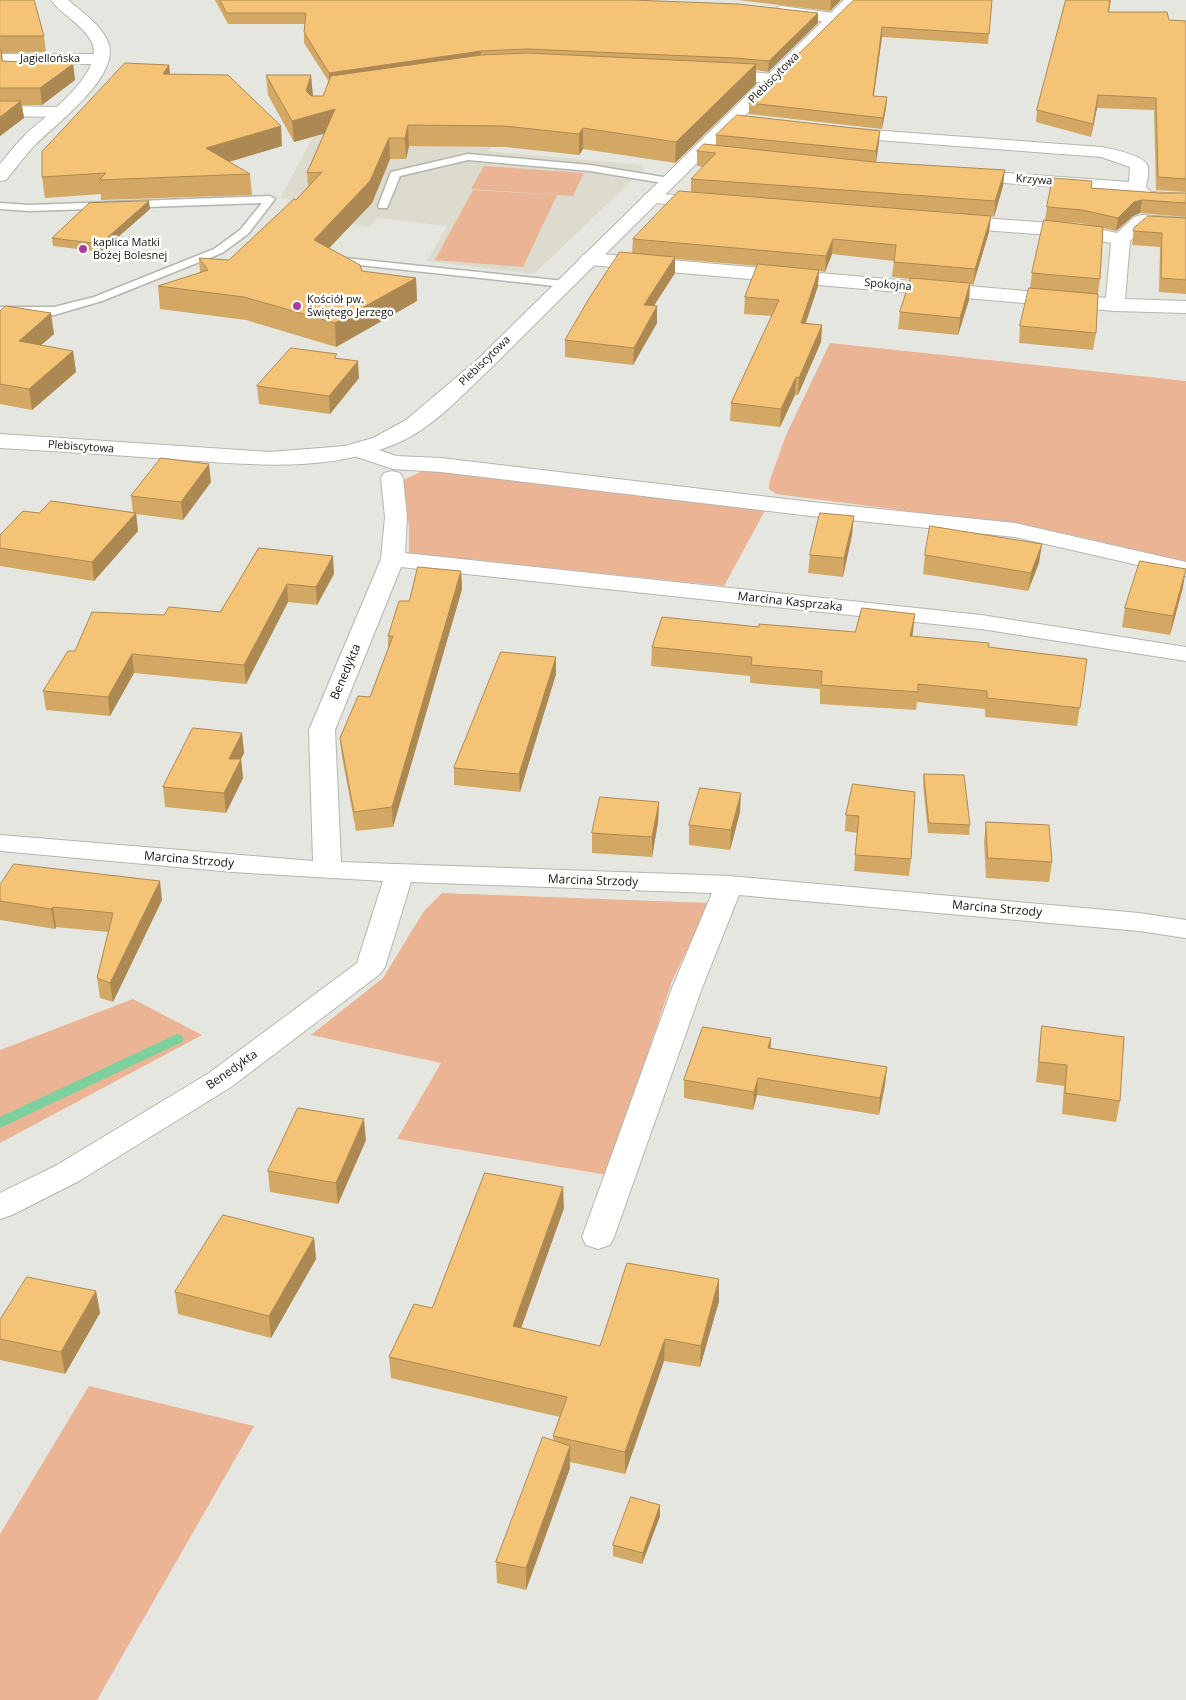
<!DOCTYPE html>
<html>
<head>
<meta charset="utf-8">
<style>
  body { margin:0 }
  canvas { display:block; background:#e6e6e0 }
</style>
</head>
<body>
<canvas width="1186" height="1700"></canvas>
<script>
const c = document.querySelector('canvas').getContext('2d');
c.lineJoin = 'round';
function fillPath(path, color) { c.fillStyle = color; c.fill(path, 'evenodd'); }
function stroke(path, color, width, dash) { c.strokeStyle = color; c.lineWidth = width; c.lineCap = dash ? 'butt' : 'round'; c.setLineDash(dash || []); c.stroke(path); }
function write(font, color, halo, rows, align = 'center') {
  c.font = font + ' "Open Sans",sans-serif'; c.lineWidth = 5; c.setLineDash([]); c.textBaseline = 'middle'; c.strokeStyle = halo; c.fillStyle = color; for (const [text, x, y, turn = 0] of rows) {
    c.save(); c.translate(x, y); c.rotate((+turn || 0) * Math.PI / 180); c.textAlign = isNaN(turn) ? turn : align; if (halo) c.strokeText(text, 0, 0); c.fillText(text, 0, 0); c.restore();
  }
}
const built = new Path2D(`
  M320,125L494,134L492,147L487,151L641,165L644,169L534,274L427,261L447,226L377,218L370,227L282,212L290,199L280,198Z`);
const green = new Path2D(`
  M484,166L584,173L573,196L471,189Z
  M473,190L557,195L523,267L435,260Z
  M830,343L1186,381V562L1068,534L1016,525L776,494L769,489V483L786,435Z
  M427,469L767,507L724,586L409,553V527L403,480Z
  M442,893L709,903L672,981L607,1175L397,1139L441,1063L311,1035L383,978L424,911Z
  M133,999L202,1035L0,1143V1050Z
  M89,1386L254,1426L97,1700H0V1534Z`);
const stream = new Path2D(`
  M177,1034L182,1036L184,1039L182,1042L0,1128V1117Z`);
const service = new Path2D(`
  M468,154L590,165L669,178L674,181L669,184L590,171L468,160L400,176L387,208H379L378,206L391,172Z
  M270,196L275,199L248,234L222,253L102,301L54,315H0V307H54L94,297L214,249L240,230L262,203L30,211L0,209V203L30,205Z
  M335,257L564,281L570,284L564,287L331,262L329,260Z`);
const minor = new Path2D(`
  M780,6L833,13L841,18L833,23L774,14L772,11Z
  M0,54H100L108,59L100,64H0Z
  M720,69L772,74L778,75L780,79L778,83L772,84L714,77L712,74L714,71Z
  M0,106L61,107L67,108L70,112L67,116L61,117L0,116Z
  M844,128L1101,147C1111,149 1146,155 1148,167C1149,173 1147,181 1146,187L1151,192L1186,194V204L1146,202L1140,201L1132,193L966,180L960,179L957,175L960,171L966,170L1129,182L1130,167L1101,157L838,137L835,133L838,129Z
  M651,193L708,198L714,199L717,203L714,207L708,208L645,202L642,198L645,194Z
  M1141,215L1186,218V230L1145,227L1130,241L1125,299L1186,301V313L1115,311L590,265L583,263L580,259L583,255L590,253L1106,298L1111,243L1080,237L953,228L946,226L944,222L946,218L953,216L1080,225L1117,233L1134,217Z
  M359,443L396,456L441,458L811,502L1015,523L1186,562V576L1015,537L811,516L441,472L393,469L351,455L348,450L351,445Z
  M392,471L400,473L403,478L407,517L405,553L981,615L1186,647V661L981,629L401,567L335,730L341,862L729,876L1139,913L1186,920V938L1139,931L739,895L702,988L614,1237L610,1245L598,1249L586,1245L582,1237L672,988L712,893L411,882L385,967L380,974L231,1087L79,1181L12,1215L0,1219V1193L57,1165L209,1073L357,963L383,881L233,872L0,851V835L313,861L309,730L381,559L385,517L381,478L384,473Z`);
const tertiary = new Path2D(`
  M51,0H68C82,12 104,27 109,45C118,78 56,124 36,144C25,155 16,168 6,180L0,181V164C8,154 16,144 25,135C44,117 108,71 91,41C82,24 62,15 51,0Z
  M844,0H861L491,368C464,393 438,423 404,440C331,475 247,464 170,459C113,455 57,451 0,448V434L270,452L345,446L373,438L406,420L477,360Z`);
const wall = new Path2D(`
  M0,0L44,36L46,52L2,53L3,61L73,64L75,80L42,105H22L24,118L0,136Z
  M215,0H632L818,13V23L768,72L756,70V84L675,163L583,149L579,155L505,147L409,146L406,159H390L372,203L329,248L362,271L416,278L417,301L336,347L246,320L160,309L158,286L200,273L199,258L229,260L296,200L308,187L307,173L325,133L294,142L268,95L266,75L313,96H323L329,82L304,43V32L305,24H228Z
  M718,0H841L830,11L738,0Z
  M854,0H992L988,44L882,37L874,96L887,97L886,108L882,129L749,114V103Z
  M1066,0H1111L1109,12L1169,20L1186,21V192L1156,190L1154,110L1097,108L1091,137L1036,122L1037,110Z
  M169,65L170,74L282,146L229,162L250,174L252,195L101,200V194L45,198L42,177Z
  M716,135L879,142L876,162L1003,186L994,217L991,216L989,232L973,285L970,284L969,300L958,335L898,329L900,312L910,279L892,277L894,261L832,254L825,272L819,271L818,286L806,323L822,325L821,342L798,395H795L780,427L730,421L731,403L772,316L744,314L745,297L757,266L675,259V273L654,306L657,323L633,365L565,357V340L632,253L633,239L691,192V179L703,167L697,166V151L716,145Z
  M1091,188L1159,193H1186V217L1140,213L1133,216L1116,231L1103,228L1100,279L1098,294L1096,333L1093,350L1019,343L1020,326L1030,288L1032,273L1045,220L1047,207ZM1059,222L1080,223L1090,225Z
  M150,209L101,252L53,246L52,238Z
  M1186,218V294L1159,292L1160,247L1132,245L1134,228Z
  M0,311L54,334L41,345L73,351L76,372L32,410L0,404Z
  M337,359L359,378L330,414L259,404L257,386Z
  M211,482L183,520L136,514L138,531L94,581L0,566V535L133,513L131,496Z
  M852,535L843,577L808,573L810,555Z
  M259,548L334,574L317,605L288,602L246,684L134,673L110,716L46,710L43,691L75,651L164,615L220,612Z
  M925,555L1039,563L1028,591L923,574Z
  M461,571L462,589L393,827L356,831L342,757L340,738L370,697L388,649V636Z
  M1183,587L1170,635L1122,627L1125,608Z
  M759,627L855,632H913L912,636L988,647L1087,659L1077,726L985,717V709L917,702L916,710L820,704V689L750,683V676L651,666L652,647Z
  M556,657V674L520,792L454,785V768Z
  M242,733L244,753L241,759L243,778L226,813L165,807L163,787Z
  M924,774L970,825L969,835L928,833L923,784Z
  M853,784L911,859L909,876L854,871L857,833L845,831L846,815Z
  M659,802L658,822L652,857L592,853V833Z
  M740,812L730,850L689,845V825Z
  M986,822L1052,862L1049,882L986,878L984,842Z
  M0,885L162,900L113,1002L100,998L97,978L108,932L56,927L55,929L0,920Z
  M1042,1026L1120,1101L1116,1122L1062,1114L1064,1086L1036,1082Z
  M771,1038L770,1048L887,1067L885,1084L879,1115L757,1095L753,1110L684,1098V1080Z
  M366,1140L338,1204L270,1192L268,1171Z
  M564,1208L521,1328L600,1346L719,1279V1301L700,1367L664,1361L625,1474L570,1462V1468L526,1590L497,1583L496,1562L553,1440V1436L560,1417L391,1378L389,1357L432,1308Z
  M314,1238L316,1259L271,1338L178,1314L175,1292Z
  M96,1291L100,1313L65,1374L0,1360V1320Z
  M660,1516L642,1564L613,1556V1545Z`);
const shadedWall = new Path2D(`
  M831,0H841L830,11L831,1Z
  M818,13V23L768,72L769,61Z
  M882,27V37L872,106L873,96Z
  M481,51V61L329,83V73Z
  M73,64L75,80L42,105L40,88Z
  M756,64V84L675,163L676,142Z
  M169,65L171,84L163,74Z
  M311,75L313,96L308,112L306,91Z
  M1098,95L1097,108L1091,137L1093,124Z
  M887,97L886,108L882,129L883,118Z
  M21,101L24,118L0,136V117Z
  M335,109L337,130L294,142L292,121Z
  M408,125L409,146L406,159L405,138Z
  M281,126L282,146L208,168L206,148Z
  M583,128V149L579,155V134Z
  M880,131L879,142L876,162V151Z
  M389,138L390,159L372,203L316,262L314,240Z
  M1005,170L1003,186L994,217L995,201Z
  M1142,200L1140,213L1133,216L1116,231L1118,218L1134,202Z
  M149,201L150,209L101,252L100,244Z
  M991,216L989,232L973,285L975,269Z
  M833,239L832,254L825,272L826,256Z
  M675,257V273L643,322L644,305Z
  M819,270L818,286L800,339L801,323Z
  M416,278L417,301L336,347L335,323Z
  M970,283L969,300L958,335L960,318Z
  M657,306V323L633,365L634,348Z
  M51,313L54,334L22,362L19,341Z
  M822,325L821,342L798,395L799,378Z
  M73,351L76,372L32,410L29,389Z
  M358,361L359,378L330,414L329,396Z
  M796,377L795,395L780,427L781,409Z
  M209,464L211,482L183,520L181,502Z
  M136,513L138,531L94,581L92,562Z
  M854,516L852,535L843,577L844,558Z
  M1042,544L1039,563L1028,591L1031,573Z
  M333,556L334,574L317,605L316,587Z
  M1186,570L1183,587L1170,635L1173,616Z
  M461,571L462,589L393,827L392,807Z
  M287,584L288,602L246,684L244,665Z
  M915,614L913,632L908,654L910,636Z
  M132,654L134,673L110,716L108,697Z
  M556,657V674L520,792L519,774Z
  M242,733L244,753L231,778L229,759Z
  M241,759L243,778L226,813L224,793Z
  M741,793L740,812L730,850L731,830Z
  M659,802L658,822L652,857V837Z
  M160,881L162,900L113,1002L110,983Z
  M53,907L56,927L55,929L51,909Z
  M771,1038L770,1055L768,1048Z
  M887,1067L885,1084L879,1115L880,1098Z
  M758,1078L757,1095L753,1110L754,1092Z
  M364,1119L366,1140L338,1204L336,1183Z
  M563,1187L564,1208L514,1348L513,1326Z
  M314,1238L316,1259L271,1338L269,1316Z
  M719,1279V1301L700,1367L701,1346Z
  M96,1291L100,1313L65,1374L61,1352Z
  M665,1339L664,1361L625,1474V1452Z
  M570,1446V1468L526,1590V1568Z
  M660,1505V1516L642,1564L643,1553Z`);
const building = new Path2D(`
  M0,0H34L44,36H0Z
  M220,0H632L738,4L818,13L769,61L735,58L528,49L481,51L329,73L304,32L306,13H227Z
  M854,0H992L989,34L882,27L873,96L887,97L883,118L749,103Z
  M1066,0H1110L1108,12H1167L1169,20L1186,21V179L1158,177L1156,98L1098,95L1093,124L1037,110Z
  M0,49L1,50L2,61L73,64L40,88H0Z
  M528,53L756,64L676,142L583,128L579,134L504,126L408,125L405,138H389L370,181L314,240L360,265L362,271L416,278L335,323L244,297L158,286L208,270L199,258L229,260L294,199L296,200L322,172L307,173L335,109L292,121L266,75H311L306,91L311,96H323L331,76L481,55Z
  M125,63L169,65L163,74L228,75L281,126L206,148L250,174L99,180L106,173L42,177V152Z
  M0,101H21L0,117Z
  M737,115L880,131L876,151L716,135Z
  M704,144L874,162L1005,170L995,201L691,179L716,153L697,151Z
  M1053,178L1092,181L1091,188L1159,193H1186V203L1142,200L1134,202L1118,218L1082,210L1047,207Z
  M679,191L991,216L975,269L894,262L896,245L833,239L826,256L633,239Z
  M149,201L100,244L52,238L89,203Z
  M1148,216L1186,218V280L1161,278L1162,233L1133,231L1134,228Z
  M1044,220L1103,227L1100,279L1032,273Z
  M620,252L675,257L644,305L657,306L634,348L565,340L588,300Z
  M758,264L819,270L801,323L822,325L799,378L796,377L781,409L731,403L779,300L745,297Z
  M911,278L970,283L960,318L900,312Z
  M1029,288L1098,294L1096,333L1020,326Z
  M6,306L51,313L19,341L73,351L29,389L0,384V311Z
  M291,348L337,354L334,358L358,361L329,396L257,386Z
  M161,458L209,464L181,502L131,496Z
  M51,501L136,513L92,562L0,548V535L23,511L39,513Z
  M820,513L854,516L844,558L810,555Z
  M930,526L1042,544L1031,573L925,555Z
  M259,548L333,556L316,587L287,584L244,665L132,654L108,697L43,691L68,651H75L92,612L164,615L169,607L220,612Z
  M1140,561L1186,569L1173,616L1125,608Z
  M418,567L461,571L392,807L354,812L340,738L358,696L370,697L393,636H388L399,601H409Z
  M862,608L915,614L910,636L989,643L988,647L1087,659L1080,708L987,698V691L918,684V692L821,685L822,671L751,665L752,657L652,647L662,617L759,627V624L855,632Z
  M501,652L556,657L519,774L454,768Z
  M193,728L242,733L229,759H241L224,793L163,787Z
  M924,774L964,775L970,825L929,823Z
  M853,784L915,792L911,859L855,855L859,816L846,815Z
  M700,788L741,793L731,830L689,825Z
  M600,797L659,802L652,837L592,833Z
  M986,822L1049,825L1052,862L988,858Z
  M14,864L160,881L110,983L97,978L113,913L53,907L51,909L0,901V885Z
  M1042,1026L1124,1037L1120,1101L1065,1093L1067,1065L1039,1062Z
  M703,1027L771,1038L768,1048L887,1067L880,1098L758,1078L754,1092L684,1080Z
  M298,1108L364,1119L336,1183L268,1171Z
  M485,1173L563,1187L513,1326L600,1346L627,1263L719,1279L701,1346L665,1339L625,1452L553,1436L567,1397L389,1357L414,1304L432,1308Z
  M223,1215L314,1238L269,1316L175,1292Z
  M27,1277L96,1291L61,1352L0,1339V1320Z
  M543,1437L570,1446L526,1568L496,1562Z
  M631,1497L660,1505L643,1553L613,1545Z`);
const markers = [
  [83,249,5,"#a93e9f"],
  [297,306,5,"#a93e9f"]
];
const farStreetnames = [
  ["Jagiellońska",50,59],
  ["Plebiscytowa",774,78,-45],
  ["Krzywa",1034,180,4],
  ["Spokojna",888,285,5],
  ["Plebiscytowa",485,361,-44],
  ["Plebiscytowa",81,447,4]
];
const farPoinames = [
  ["kaplica Matki",93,243],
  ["Bożej Bolesnej",93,256],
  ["Kościół pw.",307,300],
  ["Świętego Jerzego",307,313]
];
const streetNames = [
  ["Marcina Kasprzaka",790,602,6],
  ["Benedykta",346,672,-67],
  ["Marcina Strzody",189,860,5],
  ["Marcina Strzody",593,881,2],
  ["Marcina Strzody",997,909,5],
  ["Benedykta",232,1070,-35]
];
fillPath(built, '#dcdbce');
fillPath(green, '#ebb494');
fillPath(stream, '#7cd09d');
stroke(service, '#b5b5af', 3);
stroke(minor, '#b5b5af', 2);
stroke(tertiary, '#b5b5af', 2);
fillPath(service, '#fff');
fillPath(minor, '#fff');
fillPath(tertiary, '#fff');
fillPath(wall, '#d3a865');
fillPath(shadedWall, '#ac8853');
fillPath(building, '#f5c376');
stroke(building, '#ac8853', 1);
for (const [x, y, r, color] of markers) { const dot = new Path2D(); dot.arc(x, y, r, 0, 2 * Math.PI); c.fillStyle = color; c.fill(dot); stroke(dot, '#fffffe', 2); }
write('11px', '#141412', '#fffffe', farStreetnames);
write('11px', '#141412', '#fffffe', farPoinames, 'left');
write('12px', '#141412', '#fffffe', streetNames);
</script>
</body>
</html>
